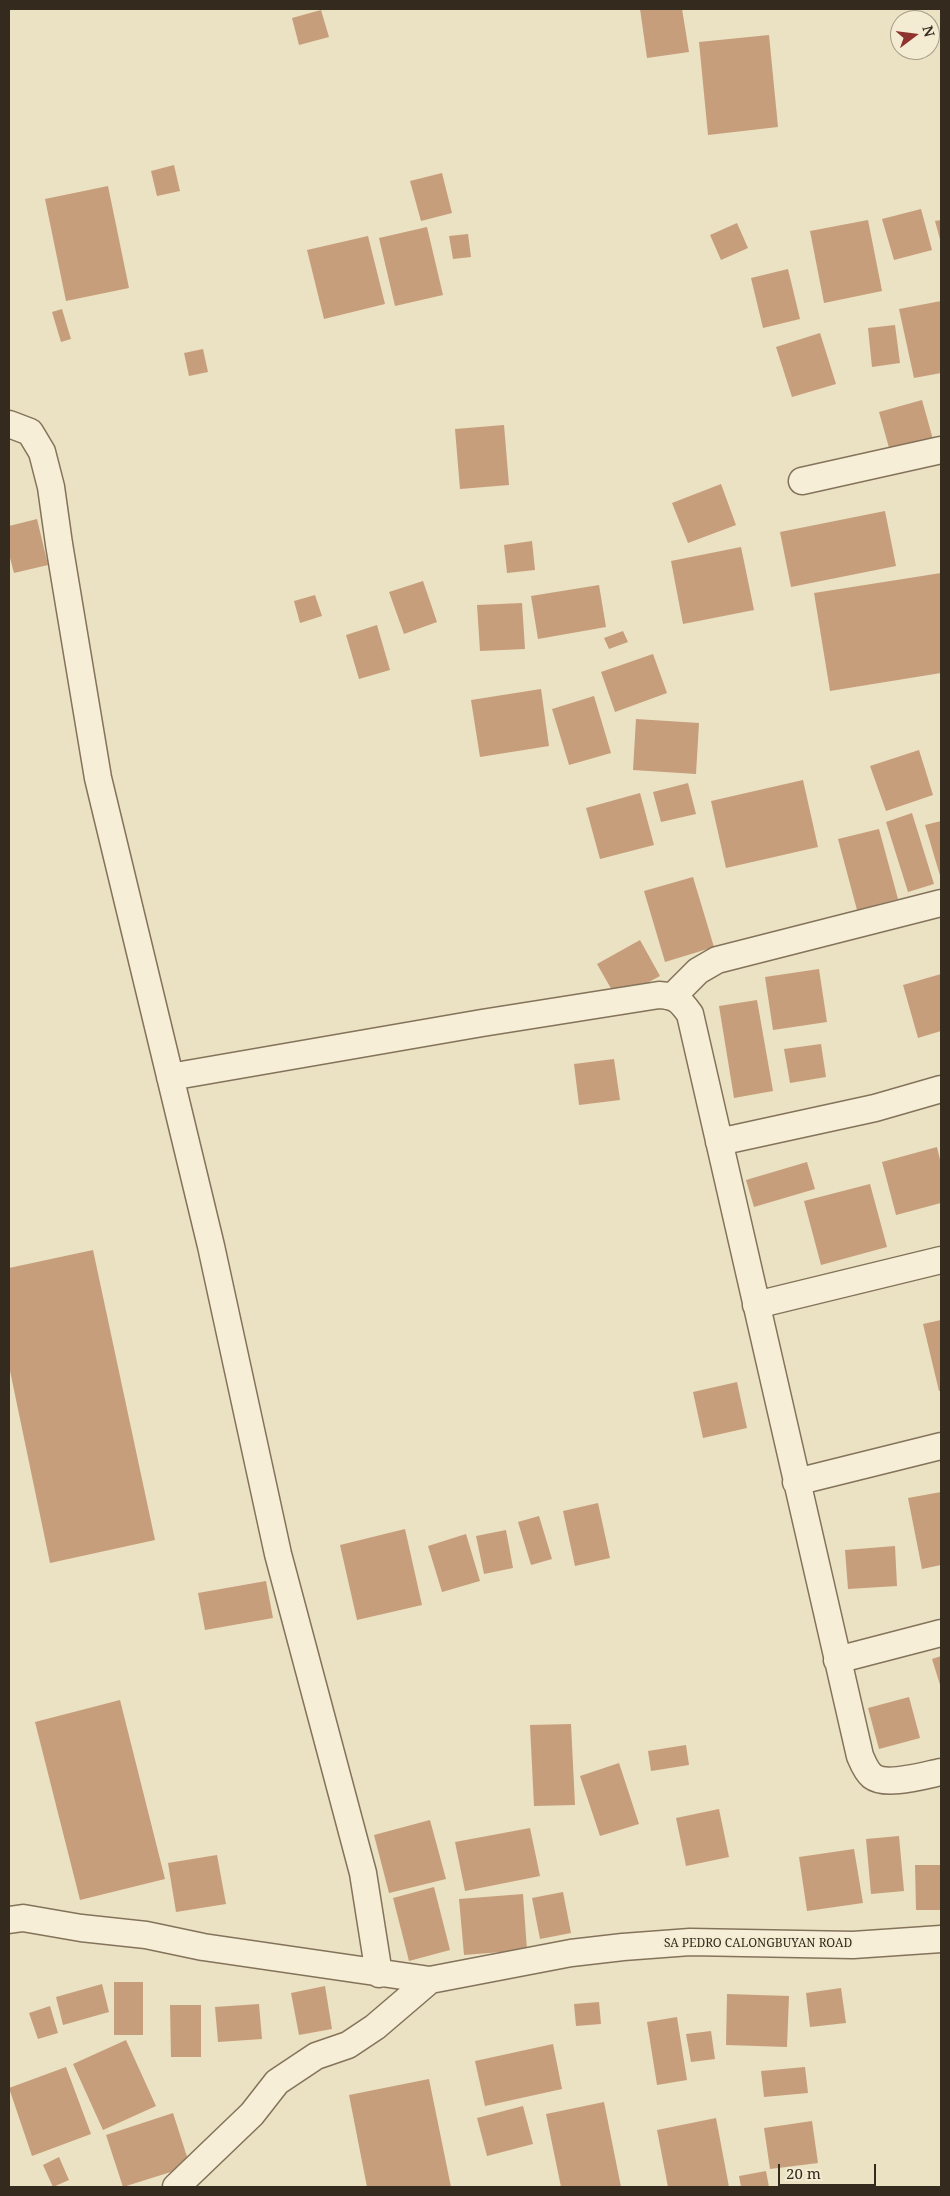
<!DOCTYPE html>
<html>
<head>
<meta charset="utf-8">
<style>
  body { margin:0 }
  #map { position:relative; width:950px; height:2196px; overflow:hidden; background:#ebe1c3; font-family:"Noto Serif",serif }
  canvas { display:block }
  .frame { position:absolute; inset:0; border:10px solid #352a1e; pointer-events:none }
  .north { position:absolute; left:890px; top:10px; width:50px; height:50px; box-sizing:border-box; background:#f3ebd2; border:1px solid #a79e8a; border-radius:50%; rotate:75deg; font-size:14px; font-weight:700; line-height:20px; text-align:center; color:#352a1e }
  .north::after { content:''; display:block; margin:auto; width:18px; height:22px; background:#8f332f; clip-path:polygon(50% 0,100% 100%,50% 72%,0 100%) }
  .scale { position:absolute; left:778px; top:2164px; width:98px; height:22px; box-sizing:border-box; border:2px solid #352a1e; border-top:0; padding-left:6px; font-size:15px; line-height:18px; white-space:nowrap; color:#352a1e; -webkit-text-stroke:4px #f3ebd2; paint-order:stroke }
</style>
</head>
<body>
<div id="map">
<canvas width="950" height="2196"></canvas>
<div class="frame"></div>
<div class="north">N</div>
<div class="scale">20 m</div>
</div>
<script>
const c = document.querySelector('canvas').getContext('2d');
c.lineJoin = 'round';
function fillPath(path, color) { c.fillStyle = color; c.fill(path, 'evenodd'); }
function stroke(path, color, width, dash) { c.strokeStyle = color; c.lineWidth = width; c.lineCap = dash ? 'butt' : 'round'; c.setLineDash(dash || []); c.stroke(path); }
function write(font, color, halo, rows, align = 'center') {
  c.font = font + ' "Noto Serif",serif'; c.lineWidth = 4; c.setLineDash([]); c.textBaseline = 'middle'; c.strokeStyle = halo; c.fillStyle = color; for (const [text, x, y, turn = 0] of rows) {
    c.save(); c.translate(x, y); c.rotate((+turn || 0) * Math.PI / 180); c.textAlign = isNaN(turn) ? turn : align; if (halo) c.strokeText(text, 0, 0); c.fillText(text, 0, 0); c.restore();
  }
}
const building = new Path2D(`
  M640,9H682L689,52L647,58Z
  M321,10L329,37L299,45L292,18Z
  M769,35L778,127L708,135L699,42Z
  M174,165L180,191L157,196L151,171Z
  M442,173L452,213L421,221L410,181Z
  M108,186L129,288L66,301L45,199Z
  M921,209L932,250L894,260L882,219Z
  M868,220L882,291L824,303L810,231Z
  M941,220V243L935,221Z
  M737,223L748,248L721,260L710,235Z
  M427,227L443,295L395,306L379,238Z
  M468,234L471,257L453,259L449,236Z
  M368,236L385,304L324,319L307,250Z
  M788,269L800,319L763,328L751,278Z
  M941,301V373L914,378L899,309Z
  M62,309L71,339L61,342L52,312Z
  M895,325L900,363L872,367L868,328Z
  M820,333L836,384L792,397L776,347Z
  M203,349L208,372L189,376L184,353Z
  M922,400L934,443L891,455L879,412Z
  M504,425L509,485L460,489L455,429Z
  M721,484L736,525L688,543L672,503Z
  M885,511L896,566L791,587L780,532Z
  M37,519L48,565L14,573L9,554V526Z
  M532,541L535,570L507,573L504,545Z
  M741,547L754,610L683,624L671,561Z
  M941,573V673L830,691L814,593Z
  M423,581L437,622L404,634L389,592Z
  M599,585L606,627L538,639L531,596Z
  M315,595L322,616L300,623L294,601Z
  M522,603L525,649L480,651L477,605Z
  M377,625L390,670L359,679L346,635Z
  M623,631L628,642L609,649L604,638Z
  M653,654L667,693L615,712L601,672Z
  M541,689L549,746L480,757L471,700Z
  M594,696L611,753L569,765L552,709Z
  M636,719L699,723L696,774L633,770Z
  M919,750L933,795L886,811L870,766Z
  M803,780L818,847L726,868L711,801Z
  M688,783L696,814L661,822L653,792Z
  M640,793L654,845L600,859L586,808Z
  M912,813L934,884L908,892L886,822Z
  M941,821V879L925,825Z
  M879,829L898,899L857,910L838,839Z
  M693,877L714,947L665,962L644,891Z
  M640,940L660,976L617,999L597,964Z
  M819,969L827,1022L773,1030L765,977Z
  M941,974V1031L918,1038L903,985Z
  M757,1000L773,1091L734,1098L719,1006Z
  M821,1044L826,1077L790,1083L784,1049Z
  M614,1059L620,1100L579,1105L574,1064Z
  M937,1147L941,1164V1203L896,1215L882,1162Z
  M807,1162L815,1189L754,1207L746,1180Z
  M870,1184L887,1247L821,1265L804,1201Z
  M93,1250L155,1540L50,1563L9,1366V1268Z
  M941,1320V1391H939L923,1324Z
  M737,1382L747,1428L703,1438L693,1392Z
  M941,1492V1565L922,1569L908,1498Z
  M598,1503L610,1558L575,1566L563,1511Z
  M539,1516L552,1559L531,1565L518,1522Z
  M405,1529L422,1605L357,1620L340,1545Z
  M506,1530L513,1568L484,1574L476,1536Z
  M466,1534L480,1581L442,1592L428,1546Z
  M895,1546L897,1586L848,1589L845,1550Z
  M266,1581L273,1618L205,1630L198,1593Z
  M941,1656V1688L932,1659Z
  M909,1697L920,1738L879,1749L868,1708Z
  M120,1700L165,1879L80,1900L35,1722Z
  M571,1724L575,1805L534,1806L530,1725Z
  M686,1745L689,1765L651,1771L648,1751Z
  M619,1763L639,1824L600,1836L580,1776Z
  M719,1809L729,1857L686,1866L676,1818Z
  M430,1820L446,1879L389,1893L374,1835Z
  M530,1828L540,1876L465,1891L455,1842Z
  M899,1836L904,1891L871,1894L866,1839Z
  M854,1849L863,1903L807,1911L799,1857Z
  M217,1855L226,1904L176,1912L168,1863Z
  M915,1865H941V1910H916Z
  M434,1887L450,1950L409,1961L393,1898Z
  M563,1892L571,1933L540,1939L532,1898Z
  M523,1894L527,1950L464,1955L459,1899Z
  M114,1982H143V2035H114Z
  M102,1984L109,2012L63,2025L56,1997Z
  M325,1986L332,2029L299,2035L291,1993Z
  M841,1988L846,2023L810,2027L806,1993Z
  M727,1994L789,1996L787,2047L726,2045Z
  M599,2002L601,2024L576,2026L574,2004Z
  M259,2004L262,2039L218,2042L215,2007Z
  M170,2005H201V2057H171Z
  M50,2006L58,2033L38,2039L29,2013Z
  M677,2017L687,2080L657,2085L647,2022Z
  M711,2031L715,2059L691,2062L686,2034Z
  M126,2040L156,2106L103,2130L73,2064Z
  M553,2044L562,2089L485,2106L475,2061Z
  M66,2067L91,2134L32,2156L9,2088Z
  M805,2067L808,2093L764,2097L761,2071Z
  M429,2079L451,2187H367L349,2095Z
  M604,2102L621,2187H561L546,2114Z
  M523,2106L533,2144L487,2156L477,2118Z
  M173,2113L190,2166L123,2187L106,2135Z
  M716,2118L729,2187H668L657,2130Z
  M812,2121L818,2163L770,2169L764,2128Z
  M59,2157L69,2180L53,2187L43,2165Z
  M766,2171L769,2187H741L739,2176Z`);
const minor = new Path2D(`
  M9,424L30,432L42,452L51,487L59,544L98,778L211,1246L278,1554L363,1873L379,1974
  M802,481L941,450
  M673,996L698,971L717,960L941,903
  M170,1077L482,1023L659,995C676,996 680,1000 690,1014L860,1756C863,1763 866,1771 872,1776C886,1787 925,1775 941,1772
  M719,1142L875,1108L941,1089
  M756,1305L941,1260
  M796,1482L941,1446
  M837,1660L941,1633
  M9,1920L23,1918L81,1928L146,1935L203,1947L430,1980
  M176,2187L252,2114L277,2082L316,2056L348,2045L375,2027L430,1980L571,1953L623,1947L690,1942L853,1945L941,1939`);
const streetNames = [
  ["SA PEDRO CALONGBUYAN ROAD",758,1944]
];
fillPath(building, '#c79e7b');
stroke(minor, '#84735b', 29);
stroke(minor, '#f6eed6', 26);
write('12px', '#352a1e', '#f3ebd2', streetNames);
</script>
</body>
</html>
